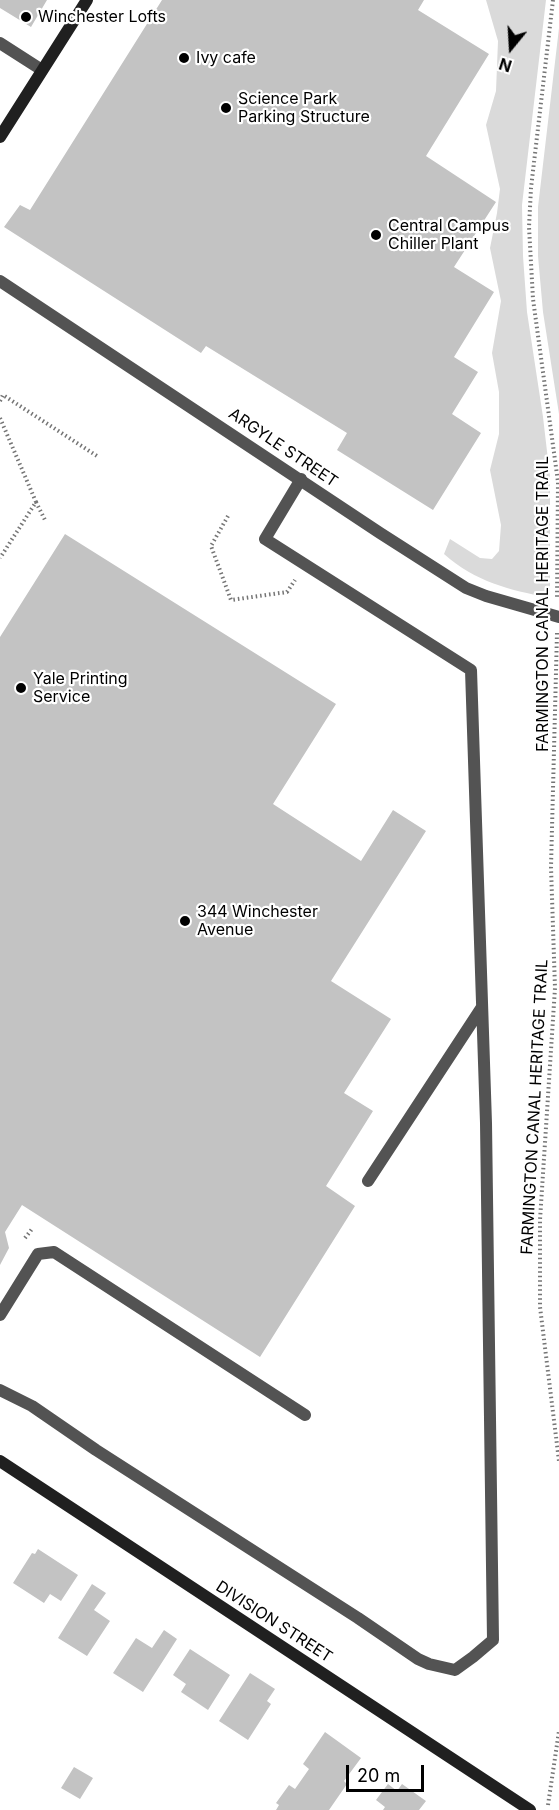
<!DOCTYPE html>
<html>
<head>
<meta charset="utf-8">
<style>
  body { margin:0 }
  #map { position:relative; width:559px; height:1810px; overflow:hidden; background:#fff; font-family:Inter,sans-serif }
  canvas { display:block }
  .north { position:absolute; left:481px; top:18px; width:60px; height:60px; -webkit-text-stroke:4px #fff; paint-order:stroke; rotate:198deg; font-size:16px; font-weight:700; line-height:24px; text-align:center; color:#000 }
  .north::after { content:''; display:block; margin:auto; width:21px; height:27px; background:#000; clip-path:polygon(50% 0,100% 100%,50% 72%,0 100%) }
  .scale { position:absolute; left:346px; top:1765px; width:78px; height:27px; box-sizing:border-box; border:3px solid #000; border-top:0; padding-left:8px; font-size:18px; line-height:21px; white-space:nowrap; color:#000; -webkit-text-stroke:4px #fff; paint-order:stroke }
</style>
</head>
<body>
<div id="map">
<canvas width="559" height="1810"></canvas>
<div class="north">N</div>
<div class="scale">20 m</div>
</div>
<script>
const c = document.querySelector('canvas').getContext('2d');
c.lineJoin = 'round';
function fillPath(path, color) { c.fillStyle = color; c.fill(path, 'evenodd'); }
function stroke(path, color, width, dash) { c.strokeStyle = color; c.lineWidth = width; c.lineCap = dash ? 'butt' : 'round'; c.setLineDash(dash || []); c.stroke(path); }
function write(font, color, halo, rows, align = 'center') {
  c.font = font + ' Inter,sans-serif'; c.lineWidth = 4.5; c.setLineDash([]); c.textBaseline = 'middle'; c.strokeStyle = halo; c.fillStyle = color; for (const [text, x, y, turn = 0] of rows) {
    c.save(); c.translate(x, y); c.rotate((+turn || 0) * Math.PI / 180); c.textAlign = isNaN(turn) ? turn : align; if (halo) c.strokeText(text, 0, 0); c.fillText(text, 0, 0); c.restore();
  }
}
const green = new Path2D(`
  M486,0H546L522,205L523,256L527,312L543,417L550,477V598C510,590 475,582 444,554L450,539L480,558L492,559L499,551L501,525L490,470L499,434V392L492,353L501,301L490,248L497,213L500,189L486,125L496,91L498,41Z
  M559,28V414L543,312L538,256V207Z`);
const building = new Path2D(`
  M0,0H47L31,27L0,8Z
  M162,0H424L418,10L489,54L426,156L496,202L454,267L494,292L454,357L478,372L452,414L481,433L433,510L337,450L347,433L206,346L201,353L4,227L20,205L30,210Z
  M65,534L336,704L273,804L361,861L393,810L426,831L331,981L391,1019L344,1093L373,1111L326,1186L355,1206L260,1357L22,1205L5,1232L9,1248L0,1265V637Z
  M38,1549L78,1575L61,1601L50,1594L44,1603L13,1583L32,1553L35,1554Z
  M92,1584L106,1593L94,1610L110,1621L87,1656L58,1638Z
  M164,1630L177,1639L143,1692L113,1673L136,1638L152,1648Z
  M190,1649L230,1675L208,1710L181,1692L186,1684L173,1675Z
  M250,1673L275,1689L267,1701L271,1704L248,1740L219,1721Z
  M325,1732L361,1758L344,1781L347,1784L329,1810H276L279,1805L276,1803L289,1785L295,1789L309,1769L303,1764Z
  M74,1767L93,1778L80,1799L61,1788Z
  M388,1784L397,1791L402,1784L426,1801L419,1810H383L385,1807L376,1800Z`);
const path = new Path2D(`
  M553,0L531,188L529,227L533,299L558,482L557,599
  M0,401L3,395L97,456
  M0,418L36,502L0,558
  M36,502L45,520
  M228,516L211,546L231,600L287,592L295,580
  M557,633L551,867L555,988L540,1220V1307L559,1461
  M25,1238L32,1229
  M548,1805L559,1731`);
const lane = new Path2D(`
  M368,1181L482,1007
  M0,1315L38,1254L54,1252L305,1415
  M0,1390L32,1406L96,1450L358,1618L418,1659L429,1664L455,1670L473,1657L493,1640L486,1123L471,670L265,539L301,479`);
const street = new Path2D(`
  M0,43L42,70
  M0,281L380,533L466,588L486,596L559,617`);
const secondary = new Path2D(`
  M0,137L87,0
  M0,1461L530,1810`);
const markers = [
  [26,17,6,"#000"],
  [184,58,6,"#000"],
  [226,108,6,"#000"],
  [376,235,6,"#000"],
  [21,688,6,"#000"],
  [185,921,6,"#000"]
];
const poiNames = [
  ["Winchester Lofts",38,17],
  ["Ivy cafe",196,58],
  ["Science Park",238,99],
  ["Parking Structure",238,117],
  ["Central Campus",388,226],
  ["Chiller Plant",388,244],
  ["Yale Printing",33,679],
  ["Service",33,697],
  ["344 Winchester",197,912],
  ["Avenue",197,930]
];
const streetNames = [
  ["ARGYLE STREET",283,448,34],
  ["FARMINGTON CANAL HERITAGE TRAIL",543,604,-90],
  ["FARMINGTON CANAL HERITAGE TRAIL",535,1107,-87],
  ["DIVISION STREET",274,1622,33]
];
fillPath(green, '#dadada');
fillPath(building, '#c3c3c3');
stroke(path, '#757575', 4, [1.5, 3]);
stroke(lane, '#535353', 12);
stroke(street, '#535353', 12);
stroke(secondary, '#202020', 12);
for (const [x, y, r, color] of markers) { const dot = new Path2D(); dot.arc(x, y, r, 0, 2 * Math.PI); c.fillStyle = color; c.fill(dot); stroke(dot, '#fff', 2); }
write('16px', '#000', '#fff', poiNames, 'left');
write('16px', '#000', '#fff', streetNames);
</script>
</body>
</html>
